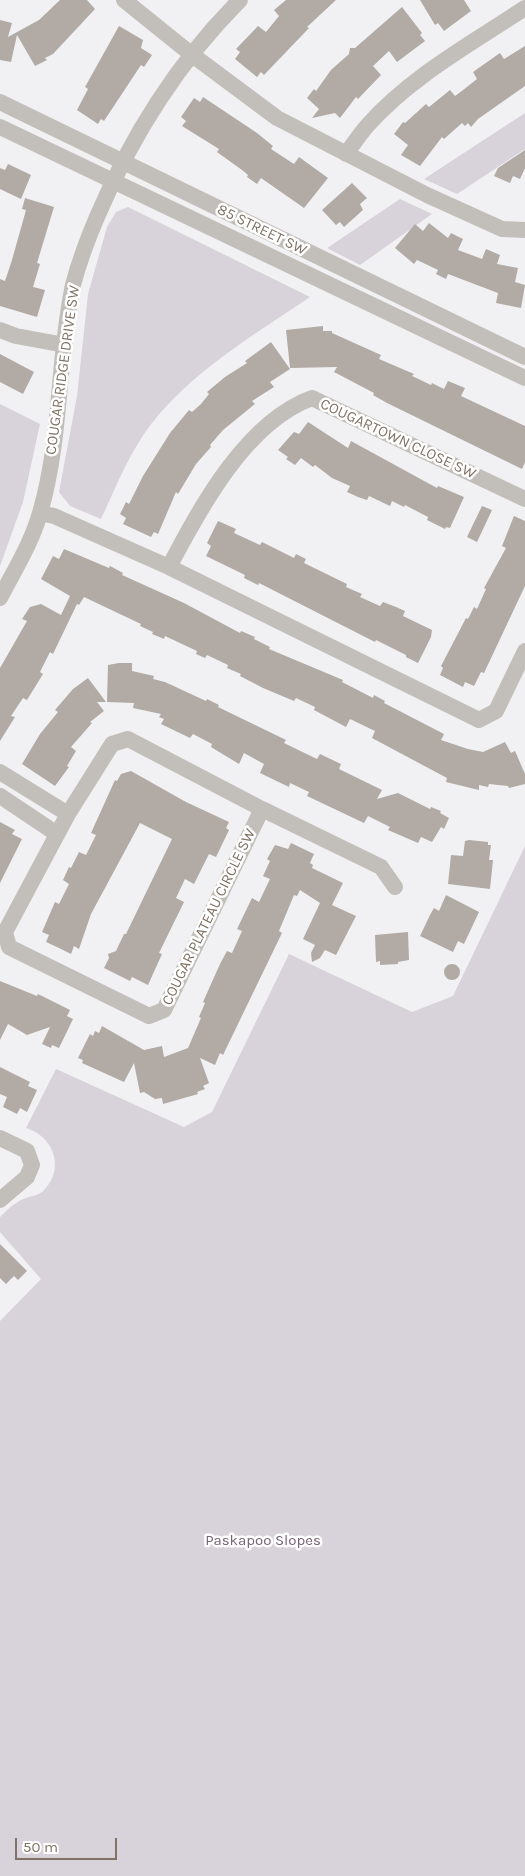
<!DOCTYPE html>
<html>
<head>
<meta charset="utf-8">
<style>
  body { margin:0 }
  #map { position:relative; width:525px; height:1876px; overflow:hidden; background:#f1f1f4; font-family:Karla,sans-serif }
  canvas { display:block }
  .scale { position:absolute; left:15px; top:1838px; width:102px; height:22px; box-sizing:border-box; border:2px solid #807365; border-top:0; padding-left:6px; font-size:15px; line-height:18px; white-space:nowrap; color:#807365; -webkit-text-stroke:4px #fff; paint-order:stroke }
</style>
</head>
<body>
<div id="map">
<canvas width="525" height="1876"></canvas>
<div class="scale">50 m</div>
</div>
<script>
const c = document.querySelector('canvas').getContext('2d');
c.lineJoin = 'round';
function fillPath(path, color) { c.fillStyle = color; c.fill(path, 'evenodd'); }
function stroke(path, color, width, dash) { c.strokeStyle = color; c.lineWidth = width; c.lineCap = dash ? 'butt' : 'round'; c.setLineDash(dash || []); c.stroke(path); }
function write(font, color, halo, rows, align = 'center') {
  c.font = font + ' Karla,sans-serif'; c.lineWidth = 5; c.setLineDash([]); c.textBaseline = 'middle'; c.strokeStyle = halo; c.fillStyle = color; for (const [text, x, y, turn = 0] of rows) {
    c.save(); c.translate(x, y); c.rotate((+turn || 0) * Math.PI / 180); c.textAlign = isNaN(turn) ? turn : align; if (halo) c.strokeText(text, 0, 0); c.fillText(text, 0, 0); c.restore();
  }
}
const green = new Path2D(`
  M525,113V149L457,194L424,179Z
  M400,199L432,214L360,265L327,248Z
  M128,207L310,297C250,338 173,382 136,447C122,470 112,496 101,519L70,506L59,492L77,396L88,294L107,227L116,212Z
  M0,404L40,424L23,502L0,566Z
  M525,846V1876H0V1321L41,1279L0,1232V1217C6,1211 13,1204 21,1200C29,1196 40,1196 45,1189C65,1167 53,1136 26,1128L56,1069L184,1127L212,1112L289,954L412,1012L453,996Z`);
const building = new Path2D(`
  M60,0H87L95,9L53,54L45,58L47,60L35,66L17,35L11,62L0,60V20L12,23L8,37L39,20Z
  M286,0H336L307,27L309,28L264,75L261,72L257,77L235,59L240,52L236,49L258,26L266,32L279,16L274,10Z
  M420,0H464L471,11L444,31L438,23L435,25Z
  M402,7L422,33L420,35L425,41L397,62L389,51L373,66L381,75L358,99L356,97L340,118L335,113L312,118L319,109L307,98L314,89L316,91L331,70L349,54L350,48H355Z
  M119,26L143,40L141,48L152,55L144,67L141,65L104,121L101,119L98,124L77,110L88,89L85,87Z
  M525,46V86L478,119L471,127L468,123L465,126L462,123L444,139L442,137L420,166L401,155L408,145L394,134L403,122L405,123L426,104L429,107L450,90L455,96L463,90L477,79L473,72L500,53L504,59Z
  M203,97L257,133L273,146L271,149L294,164L299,157L328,178L304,208L261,178L257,184L247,177L248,175L242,170L217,152L219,149L182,126L186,121L181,117L194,98L200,102Z
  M525,150V168L520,179L513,176L510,183L494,176L498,168Z
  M8,164L31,175L21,199L0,189V168L5,170Z
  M352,183L367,198L360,204L363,210L344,227L340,222L336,225L322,210Z
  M25,198L54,207L37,263L40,264L33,287L45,290L37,317L0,306V279L5,281L12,260L26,210L22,209Z
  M429,223L448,238L451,233L463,239L458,250L482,259L486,249L500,255L497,264L518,268L515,282L525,285L521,308L496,303L498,293L448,274L446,279L436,274L438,270L417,260L414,264L395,248L415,224L423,231Z
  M323,326V331H332V333L381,355L379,359L414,374L412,376L431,385L432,383L444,389L448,381L465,388L461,396L525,426V462L522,469L387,403L373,395L374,393L334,372L337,367L290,368L286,330Z
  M271,342L290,369L270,382L274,387L252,401L255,404L223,430L210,445L211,447L196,464L178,494L176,492L158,534L154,532L151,537L123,524L126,518L120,514L126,502L129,504L143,476L170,433L189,410L192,412L201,404L209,394L207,392L225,377L247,363L245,361Z
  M0,354L34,372L23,394L0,382Z
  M308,422L348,448L351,441L437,488L438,486L464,497L450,528L446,527L445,529L427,520L428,517L405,505L404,507L392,501L390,506L369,496L367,500L358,497L347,492L350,486L332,478L315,465L313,467L301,458L295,465L286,459L288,457L278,450L294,432L299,434Z
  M482,506L492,510L477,542L467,537Z
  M514,516L525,521V586L484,673L481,672L474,686L465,682L463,687L440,675L443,668L441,666L466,618L468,619L474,607L477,609L486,589L484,588L506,548L502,546Z
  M218,521L236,529L234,533L260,545L262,542L294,558L296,554L306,559L304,563L347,584L346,587L362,594L360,597L380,606L383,602L396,607L405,611L403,616L432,630L431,637L418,663L406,657V655L376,640L375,642L259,583L258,585L244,578L245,575L206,556L211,546L207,543Z
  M64,549L109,568L110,566L123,573L122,575L184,603L240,633L241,631L255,637L254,639L270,647L269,649L343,680L342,682L373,698L374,695L385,701L384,703L444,734L441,740L468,749L483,752L505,742L511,753L515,751L525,774V784L509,788L508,786L489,784L488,787L479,785V790L446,782L447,778L372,738L375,731L350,719L346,727L314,710L315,707L296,698L294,701L263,688L240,676L241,674L227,668L228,665L207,655L205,658L196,654L197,651L165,636L164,639L152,634L153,632L140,626L141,624L84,597L79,605L77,604L53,654L50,652L40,672L43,674L27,700L23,698L11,716L15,717L0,741V668L27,621L22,619L30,607L41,604L61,615L70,596L41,579L52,558L53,556L59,559Z
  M119,663H132V671L154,676L153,679L165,682L206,701L207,699L219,705L218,707L286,740L284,743L317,759L320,754L341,764L339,769L382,790L377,799L398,793L430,809L431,807L441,811L440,813L449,818L444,829L441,827L432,842L421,837L418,843L388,830L390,827L368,816L364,823L307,796L309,792L290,783L289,787L260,773L264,764L244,753L239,764L211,747L212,744L193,734L190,738L161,724L164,719L159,717L161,714L133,708L134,703L107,702L108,665Z
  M88,678L106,702H97L104,711L90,722L92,723L71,747L76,751L67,766L69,767L55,786L22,764L40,734L58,712L55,710L73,689Z
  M131,771L186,802L229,822L226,828L229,830L216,857L209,854L194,884L185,879L176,898L184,902L159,953L162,954L148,985L132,977L130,981L104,968L109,958L108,954L116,951L124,934H126L172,839L140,823L91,914L79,949L74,946L71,954L59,948L46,942L49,935L42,932L55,902L59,904L69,884L63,880L69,867L71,868L79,852L86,855L96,835L91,833L115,780L117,781L121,774Z
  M0,822L15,830L12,834L22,839L0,883Z
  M469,840L488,842V845H491L489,860H493L490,889L448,884L451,855L463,856L465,841Z
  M291,843L314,854L310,863L313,865L312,868L343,883L332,905L356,916L336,955L325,950L320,958L312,962L311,953L315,945L303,939L320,903L300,890L297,896L294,895L279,931L282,933L223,1055L220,1053L215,1065L200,1058L209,1083L203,1086L205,1089L197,1092L198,1094L163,1104L162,1098L155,1099L144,1092L140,1093L134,1063L124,1082L82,1063L83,1060L78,1058L90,1034L93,1036L95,1031L99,1033L102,1026L144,1050L162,1046L164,1057L188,1048L201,1018L199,1017L205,1003L203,1002L220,964L227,951L232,953L242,931L237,929L252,898L259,902L270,879L263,876L270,861L267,859L275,845L288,849Z
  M446,895L479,912L464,944L458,941L453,952L420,936L430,915L434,908L439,911Z
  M408,932L409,960L398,962V964L380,965V961L376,962L375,935Z
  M444 972a8 8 0 1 1 16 0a8 8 0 1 1-16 0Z
  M0,981L37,996L38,994L70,1010L67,1016L73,1019L59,1048L52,1045L51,1048L42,1044L50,1027L27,1035L8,1024L0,1040Z
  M0,1067L30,1082L28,1086L37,1090L27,1112L20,1108L17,1114L3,1107L7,1097L0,1094Z
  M0,1244L27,1271L18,1280L14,1276L6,1284L0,1278Z`);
const minor = new Path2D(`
  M124,0L191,54L277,118L427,195L502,229L525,230
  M0,102L525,357
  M0,127L525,378
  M346,154C353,145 359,135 367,126C410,77 471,44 525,8
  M0,330L16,336L65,345
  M40,513L54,516L169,567L479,720L496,711L525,651
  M169,567C200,508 246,422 312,398L525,499
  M0,598C14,571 32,542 40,513C62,438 57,360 73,285C79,262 88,238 97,217C131,137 179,61 240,0
  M128,739L262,809L164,1010L149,1016L9,947L5,932L68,814L112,744Z
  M0,772L68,814
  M0,796L57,834
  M262,809L381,867L395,887
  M0,1138L27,1151L32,1165L27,1177L0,1200`);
const streetNames = [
  ["85 STREET SW",262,230,26],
  ["COUGAR RIDGE DRIVE SW",63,370,-82],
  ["COUGARTOWN CLOSE SW",398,439,25],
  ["COUGAR PLATEAU CIRCLE SW",209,917,-64]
];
const parkNames = [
  ["Paskapoo Slopes",263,1541]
];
fillPath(green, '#d8d2db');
fillPath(building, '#b1aaa5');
stroke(minor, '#c2bfbb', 16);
write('15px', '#807365', '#fff', streetNames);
write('15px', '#756377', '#fff', parkNames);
</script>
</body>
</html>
